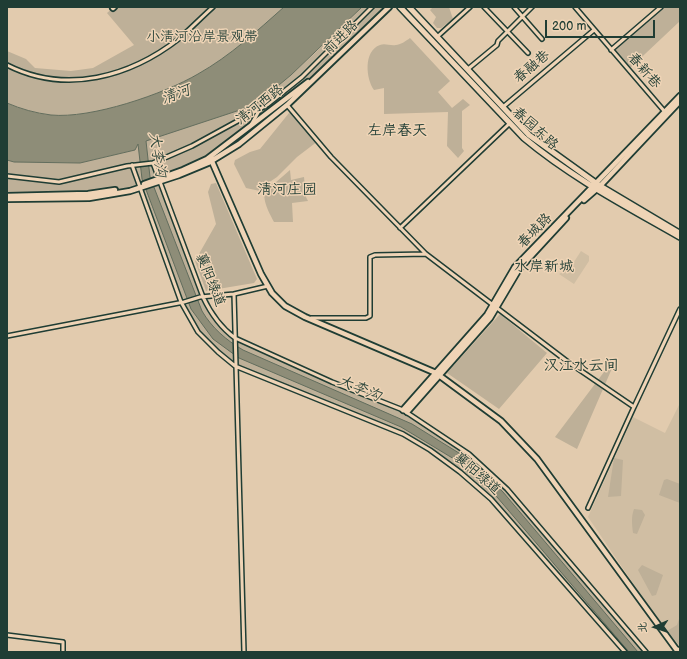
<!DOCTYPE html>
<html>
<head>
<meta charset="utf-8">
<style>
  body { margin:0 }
  #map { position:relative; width:687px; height:659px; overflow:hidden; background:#e2cbae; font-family:"Balsamiq Sans","LXGW WenKai TC",sans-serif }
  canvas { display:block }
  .frame { position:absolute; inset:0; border:8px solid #1f3d34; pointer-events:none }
  .north { position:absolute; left:635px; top:607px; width:40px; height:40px; -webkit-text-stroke:3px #efd4b6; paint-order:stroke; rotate:268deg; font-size:11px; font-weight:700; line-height:16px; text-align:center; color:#1f3d34 }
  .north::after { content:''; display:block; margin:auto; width:14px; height:18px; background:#1f3d34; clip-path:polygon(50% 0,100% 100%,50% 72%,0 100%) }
  .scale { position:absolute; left:545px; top:20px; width:110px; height:18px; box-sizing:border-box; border:2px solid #1f3d34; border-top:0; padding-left:5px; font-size:12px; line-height:14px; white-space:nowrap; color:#1f3d34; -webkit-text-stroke:3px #efd4b6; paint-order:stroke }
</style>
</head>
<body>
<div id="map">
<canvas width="687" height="659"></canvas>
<div class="frame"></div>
<div class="north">北</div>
<div class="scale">200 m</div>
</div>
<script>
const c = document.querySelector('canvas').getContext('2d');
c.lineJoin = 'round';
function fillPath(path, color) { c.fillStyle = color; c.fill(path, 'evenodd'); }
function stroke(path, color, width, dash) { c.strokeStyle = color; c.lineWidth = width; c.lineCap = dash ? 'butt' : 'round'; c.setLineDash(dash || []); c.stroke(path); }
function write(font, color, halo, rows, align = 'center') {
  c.font = font + ' "Balsamiq Sans","LXGW WenKai TC",sans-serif'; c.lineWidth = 3; c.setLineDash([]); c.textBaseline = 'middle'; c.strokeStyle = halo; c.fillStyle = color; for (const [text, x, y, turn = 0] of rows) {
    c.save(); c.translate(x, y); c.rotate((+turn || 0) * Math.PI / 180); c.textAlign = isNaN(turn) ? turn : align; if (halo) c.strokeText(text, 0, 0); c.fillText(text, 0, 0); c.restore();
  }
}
const built = new Path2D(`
  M581,251L589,256V261L574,284L559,274L570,268Z
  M680,403V648H677L588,517L633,417L665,433Z`);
const green = new Path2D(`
  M114,7H285C257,31 230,56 198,74C164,94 90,119 51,115C35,113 21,109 7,103V51L26,59L35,68L71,71L93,68L134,45L107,13Z
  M362,7H388L327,68L207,159L159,179L211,314L235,338L332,382L403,410L469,454L507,489L645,652H625L491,499L430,450L403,435L235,366L198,332L181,302L135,177L138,187L89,196L7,198V160L14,162L80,163L135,150L138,143L255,105L291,75L342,28Z
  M433,7H449L453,19L441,28H437L433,23L436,17L430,10Z
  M661,7H680V21L628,70L611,50Z
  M410,38L450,81L438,92L452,108L463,99L470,105L462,111V148L464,151L458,158L447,146L448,112L384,114V88L374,90C366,79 363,51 380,45C385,43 390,46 396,45C400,45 406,41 410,38Z
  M294,112L318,141L297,157L277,177L262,187L260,191L246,188L234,164L235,160L250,152L260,149L289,113Z
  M290,170L291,180L304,177L306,197L308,201L292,203L293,222H274C268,210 261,199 266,185L275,183Z
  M216,183L257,279L254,283L206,291L195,261L216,224L208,192L211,184Z
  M500,314L547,353L499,409L447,373Z
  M610,364L613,366L577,449L555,437Z
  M614,458L623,460L621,496L608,497Z
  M667,479L680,484V503L659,495L664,480Z
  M634,509L642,510L645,515L637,534L633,533C632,524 631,517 634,509Z
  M642,565L663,575L656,595L652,596L638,570Z
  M680,616V646L667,631L677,625Z`);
const water = new Path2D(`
  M284,7H362L291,75L255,105L146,141L150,177L202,311C212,328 226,340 243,350L412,424L467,458L503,492L638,652H629L497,497L454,459L401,427L239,358L213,339L191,309L142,179L138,144L135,150L80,163L14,162L7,160V103C21,109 35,113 51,115C91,119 164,94 198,74C230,56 257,31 284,7Z`);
const street = new Path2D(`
  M484,7L528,53
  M514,7L542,39
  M575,7L665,112
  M437,37L470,7
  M611,50L661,7
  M7,65C66,95 130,77 180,38C191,28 202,17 213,7
  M468,69L497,45L498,41L532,7
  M287,105L331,157L426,254L568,362L634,407L680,309
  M503,107L594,30
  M251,125L259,111
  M153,163L203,297C211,314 220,327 235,338L332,382L403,410L469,454L507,489L646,652
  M132,165L181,302L198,332L218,352L235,366L403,434L430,450L460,472L491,499L625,652
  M7,176L59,182L127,166L153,163L192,146L267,105L302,77L372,7
  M400,228L510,123
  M234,294L268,286
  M311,318H366L370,316V257L375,255L426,254
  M7,336L184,302L200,297L234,294L244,652
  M588,508L634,407
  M7,635L63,642V652`);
const secondary = new Path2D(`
  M113,8L114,7
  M210,157L261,274L272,293L285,306L305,317L436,373L501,421L537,459L676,649L680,651
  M144,184L183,170L207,159L308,82
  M7,196L88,194L115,190
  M7,199L89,198L130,191L179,175L208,163L239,144L287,105L389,7
  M584,200L600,186L680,101
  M403,410L487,315L515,267L680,96
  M407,412L490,318L519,269L566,218`);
const primary = new Path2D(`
  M400,7L524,138C572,178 626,206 680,237
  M409,7L529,135L600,186L679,233`);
const parkNames = [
  ["小清河沿岸景观带",202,37]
];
const streetNames = [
  ["前进路",341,38,-45],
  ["春融巷",532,67,-40],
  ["春新巷",644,71,49],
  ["清河西路",260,105,-38],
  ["春园东路",535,129,42],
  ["春城路",535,231,-46],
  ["襄阳绿道",210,280,68],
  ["襄阳绿道",477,474,41]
];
const waterNames = [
  ["清河",176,95,-20],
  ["大李沟",157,155,81],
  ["大李沟",359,389,23]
];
const neighbourhoodNames = [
  ["左岸春天",397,131],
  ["清河庄园",287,190],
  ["水岸新城",544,267],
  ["汉江水云间",581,366]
];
fillPath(built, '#d0bea3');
fillPath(green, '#beb098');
fillPath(water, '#8e8d78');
stroke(water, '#626d5d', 1);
stroke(street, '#1f3d34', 6);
stroke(secondary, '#1f3d34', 8);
stroke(primary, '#1f3d34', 8);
stroke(street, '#efd4b6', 3);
stroke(secondary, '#efd4b6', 4.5);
stroke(primary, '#efd4b6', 5);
write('14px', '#2f483e', '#efd4b6', parkNames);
write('14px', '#1f3d34', '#efd4b6', streetNames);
write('italic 15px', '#30493e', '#efd4b6', waterNames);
write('15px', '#1f3d34', '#efd4b6', neighbourhoodNames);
</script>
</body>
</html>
